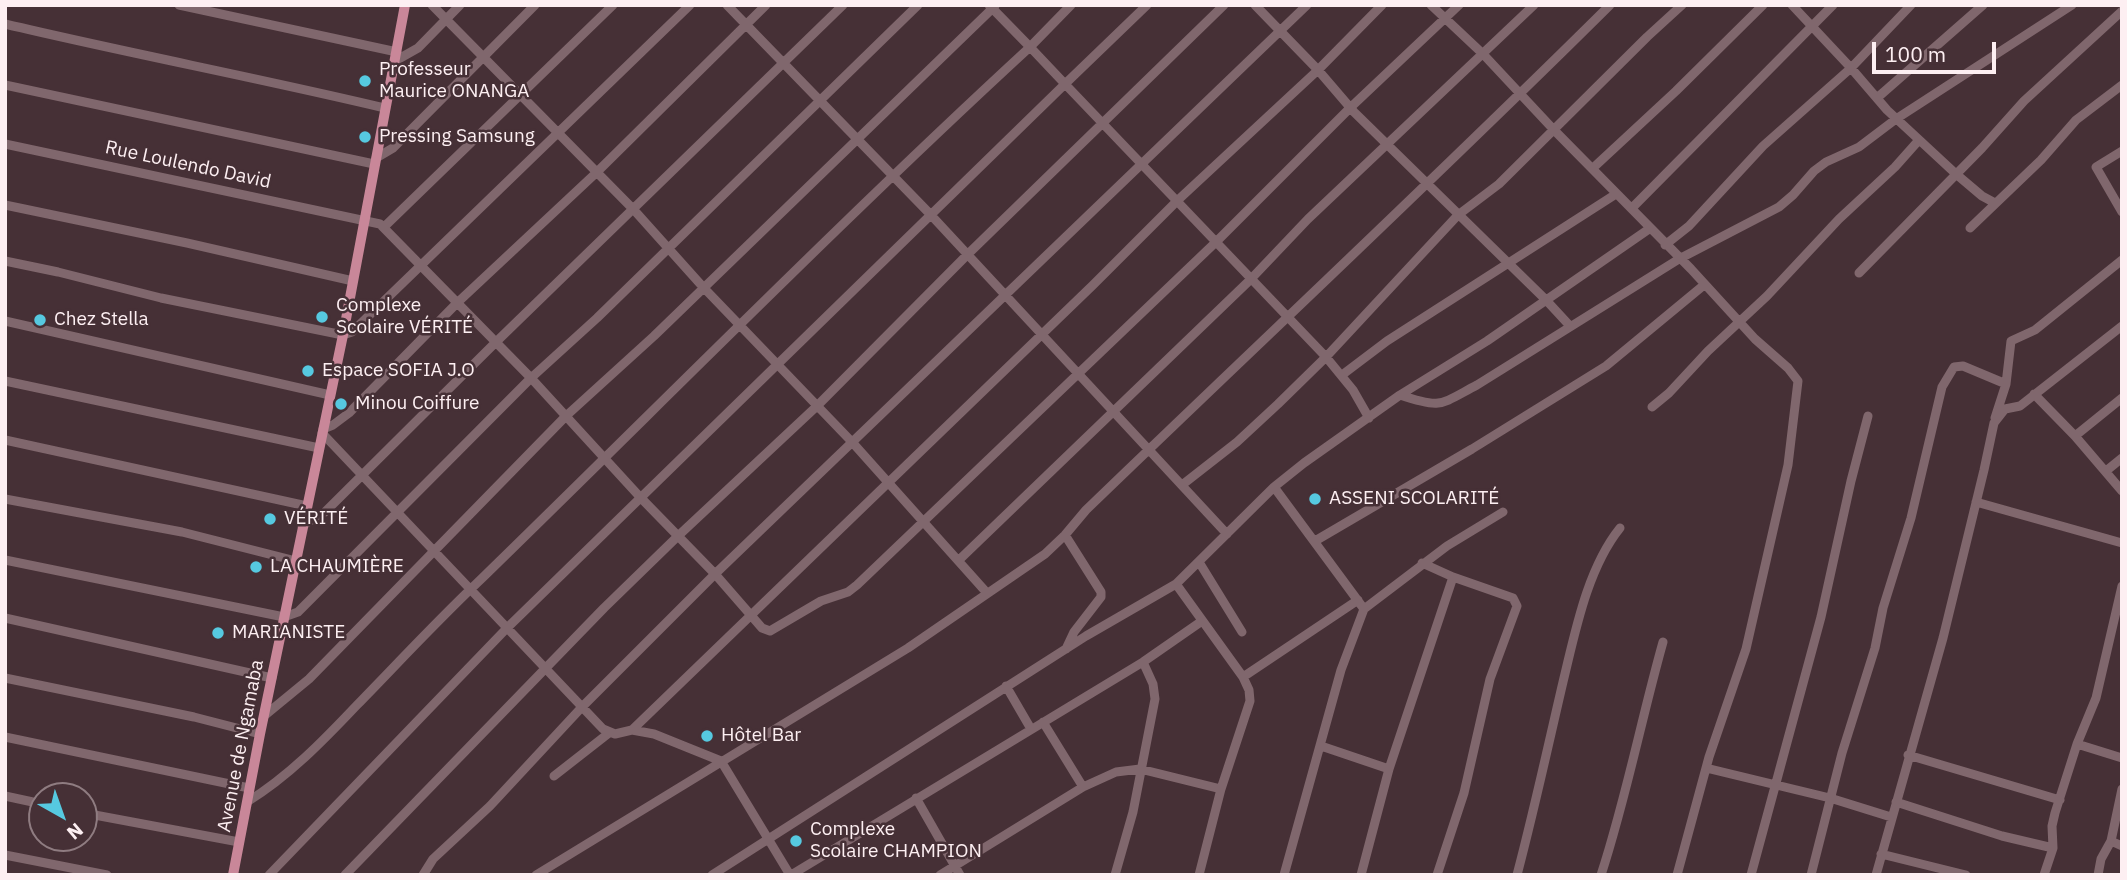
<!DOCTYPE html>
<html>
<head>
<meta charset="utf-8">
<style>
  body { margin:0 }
  #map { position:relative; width:2127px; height:880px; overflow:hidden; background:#463036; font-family:"IBM Plex Sans",sans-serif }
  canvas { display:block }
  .frame { position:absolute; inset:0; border:7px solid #fdeff2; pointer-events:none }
  .north { position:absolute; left:28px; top:782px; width:70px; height:70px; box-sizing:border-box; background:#463036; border:2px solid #8f7c81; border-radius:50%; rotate:140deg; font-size:19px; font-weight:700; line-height:28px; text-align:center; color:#fdeff2 }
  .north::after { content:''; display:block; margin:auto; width:24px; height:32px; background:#56c9e0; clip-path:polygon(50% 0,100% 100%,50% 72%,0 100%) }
  .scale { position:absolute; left:1872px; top:42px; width:124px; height:32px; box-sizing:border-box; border:4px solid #fdeff2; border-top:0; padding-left:9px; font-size:21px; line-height:24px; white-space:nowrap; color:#fdeff2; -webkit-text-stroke:5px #463036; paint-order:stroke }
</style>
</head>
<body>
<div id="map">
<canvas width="2127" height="880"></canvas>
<div class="frame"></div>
<div class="north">N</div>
<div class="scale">100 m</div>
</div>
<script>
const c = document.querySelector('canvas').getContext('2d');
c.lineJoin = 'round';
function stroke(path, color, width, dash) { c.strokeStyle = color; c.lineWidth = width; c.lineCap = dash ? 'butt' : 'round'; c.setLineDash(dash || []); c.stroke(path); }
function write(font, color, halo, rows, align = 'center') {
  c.font = font + ' "IBM Plex Sans",sans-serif'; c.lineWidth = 5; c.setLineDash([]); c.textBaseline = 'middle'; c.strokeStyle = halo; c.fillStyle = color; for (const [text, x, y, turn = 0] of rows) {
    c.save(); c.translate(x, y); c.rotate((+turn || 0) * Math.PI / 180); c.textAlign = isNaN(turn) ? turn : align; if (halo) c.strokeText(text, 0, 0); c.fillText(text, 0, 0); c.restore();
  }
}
const minor = new Path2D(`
  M179,5L397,52
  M432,5L634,210L703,287L852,442L987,593
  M727,5L930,214L1227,534
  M1147,5L1065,84L1326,357L1353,390L1369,418
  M1255,5L1318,70L1354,112L1546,300L1570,326
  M1431,5L1483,54L1554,130L1691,269L1755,339L1788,368L1798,381L1788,465L1746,649L1709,757L1677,875
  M1792,5L1851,68L1887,110L1956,174L1982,196L1995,203
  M5,24C132,54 259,78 385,108
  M395,61L418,48L460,5
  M5,85L374,164
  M1877,98L1983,5
  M5,144L380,224L531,378L640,497L715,574L762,628L770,631L821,601L848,592L857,585L1217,241L1351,107L1459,5
  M2122,151L2096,167L2122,212
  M376,158L393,148L535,5
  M1593,168L1676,91L1763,5
  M5,205L187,243L353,281
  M1632,208L1833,5
  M384,227L613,5
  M1970,228L2041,160L2076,120L2122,85
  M1665,245L1689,226L1763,146L1851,68L1911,5
  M5,261L58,272L161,298L343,335L352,332L690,5
  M1859,273L1982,148L2024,101L2122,11
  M5,321L330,395
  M1342,375L1387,341L1616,194
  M5,381L319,448
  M2034,394L2075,436L2122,491
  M1400,395C1442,409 1439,405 1477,385L1679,259L1779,207L1793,195L1814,171L1826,162L1859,147L1896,119L2072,5
  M1652,407L1669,393L1708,351L1767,296L1839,219L1895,167L1919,140
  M1995,418L2006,384L2011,341L2035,330L2122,260
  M323,429L333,425L349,413L457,303L596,173L766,5
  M322,433L603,729L615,734L632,730L1093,285L1178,200L1318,70L1382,5
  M2075,436L2122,398
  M5,440L307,506
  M2106,471L2122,458
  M1182,485L1237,442L1278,404L1326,357L1458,215L1499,184L1647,37L1682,5
  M1274,487L1364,609L1341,670L1284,875
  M5,499L182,532L296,561
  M1976,502L2122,543
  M302,526L325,512L495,343L843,5
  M1065,535L1101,592V597L1074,632L1066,649
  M1315,541L1472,449L1606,366L1704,285
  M5,560L284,617L298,612L531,378L597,318L918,5
  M959,560L1250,280L1308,219L1534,5
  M1199,562L1242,632
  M1176,584L1243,677L1249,690L1250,701L1221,789L1199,875
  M1364,609L1447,546L1503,512
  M5,618L272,678
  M1243,677L1358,600
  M5,678L194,717L260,734
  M1006,686L1031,729
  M264,716L309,679L566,416L654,336L995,6
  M1043,722L1083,787
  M632,730L654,734L721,761L790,875
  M5,737L249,788
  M2077,744L2122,758
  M1321,746L1389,769
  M1908,755L2060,800
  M1706,768L1830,798L1891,817
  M554,776L609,733
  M5,796L42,804
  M916,798L960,875
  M247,802C289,776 323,741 357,705C397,664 435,623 476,584C660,405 841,221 1030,47L989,5
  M1896,802L2002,836L2053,848
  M84,813L239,842
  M2111,841L2122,846
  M1881,854L1966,875
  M5,855L107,875
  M269,875L507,628L1065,84L1030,47L1071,5
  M345,875L604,608L678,536L817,406L967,255L1224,5
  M423,875L433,859L490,806L582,707L715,574L1307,5
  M536,875L908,648L1045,554L1065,535L1086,510C1260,342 1438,176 1610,5
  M712,875L1086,636L1176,584L1274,487L1304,463L1400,395L1487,341L1649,229
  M791,875L1143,662L1202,621
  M940,875L1083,787L1116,772L1140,769L1221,789
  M1115,875L1133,812L1155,699L1153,684L1143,662
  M1361,875L1389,769L1453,577L1422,563
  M1437,875L1464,793L1490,679L1517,606L1513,598L1453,577
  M1517,875C1534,811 1548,746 1563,682C1575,633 1587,569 1620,528
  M1601,875C1626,799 1641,720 1663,642
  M1751,875L1821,617L1851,481L1868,416
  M1811,875L1842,753L1875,648L1883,608L1911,518L1942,387L1954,367L1963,366L2006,384
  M1876,875L1943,638L1984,470L1994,423L2005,409L2020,406L2122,326
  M2044,875L2053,848L2052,826L2055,813L2077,744L2096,698L2122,586
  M2098,875L2101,859L2111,841L2122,789`);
const major = new Path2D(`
  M233,875L260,734L343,335L405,5`);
const markers = [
  [365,81,7,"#56c9e0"],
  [365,137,7,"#56c9e0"],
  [322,317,7,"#56c9e0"],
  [40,320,7,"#56c9e0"],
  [308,371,7,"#56c9e0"],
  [341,404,7,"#56c9e0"],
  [1315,499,7,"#56c9e0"],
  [270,519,7,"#56c9e0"],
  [256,567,7,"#56c9e0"],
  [218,633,7,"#56c9e0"],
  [707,736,7,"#56c9e0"],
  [796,841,7,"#56c9e0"]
];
const poiNames = [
  ["Professeur",379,70],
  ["Maurice ONANGA",379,92],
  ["Pressing Samsung",379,137],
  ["Complexe",336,306],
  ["Scolaire VÉRITÉ",336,328],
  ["Chez Stella",54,320],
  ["Espace SOFIA J.O",322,371],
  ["Minou Coiffure",355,404],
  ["ASSENI SCOLARITÉ",1329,499],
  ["VÉRITÉ",284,519],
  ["LA CHAUMIÈRE",270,567],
  ["MARIANISTE",232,633],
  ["Hôtel Bar",721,736],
  ["Complexe",810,830],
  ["Scolaire CHAMPION",810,852]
];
const streetNames = [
  ["Rue Loulendo David",188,165,12],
  ["Avenue de Ngamaba",241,746,-79]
];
stroke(minor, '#80676d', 9);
stroke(major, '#c98799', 10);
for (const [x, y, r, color] of markers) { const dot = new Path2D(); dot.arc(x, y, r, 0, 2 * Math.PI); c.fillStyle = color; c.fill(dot); stroke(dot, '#463036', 2.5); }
write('19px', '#fdeff2', '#463036', poiNames, 'left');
write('19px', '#fdeff2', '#463036', streetNames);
</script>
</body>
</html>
